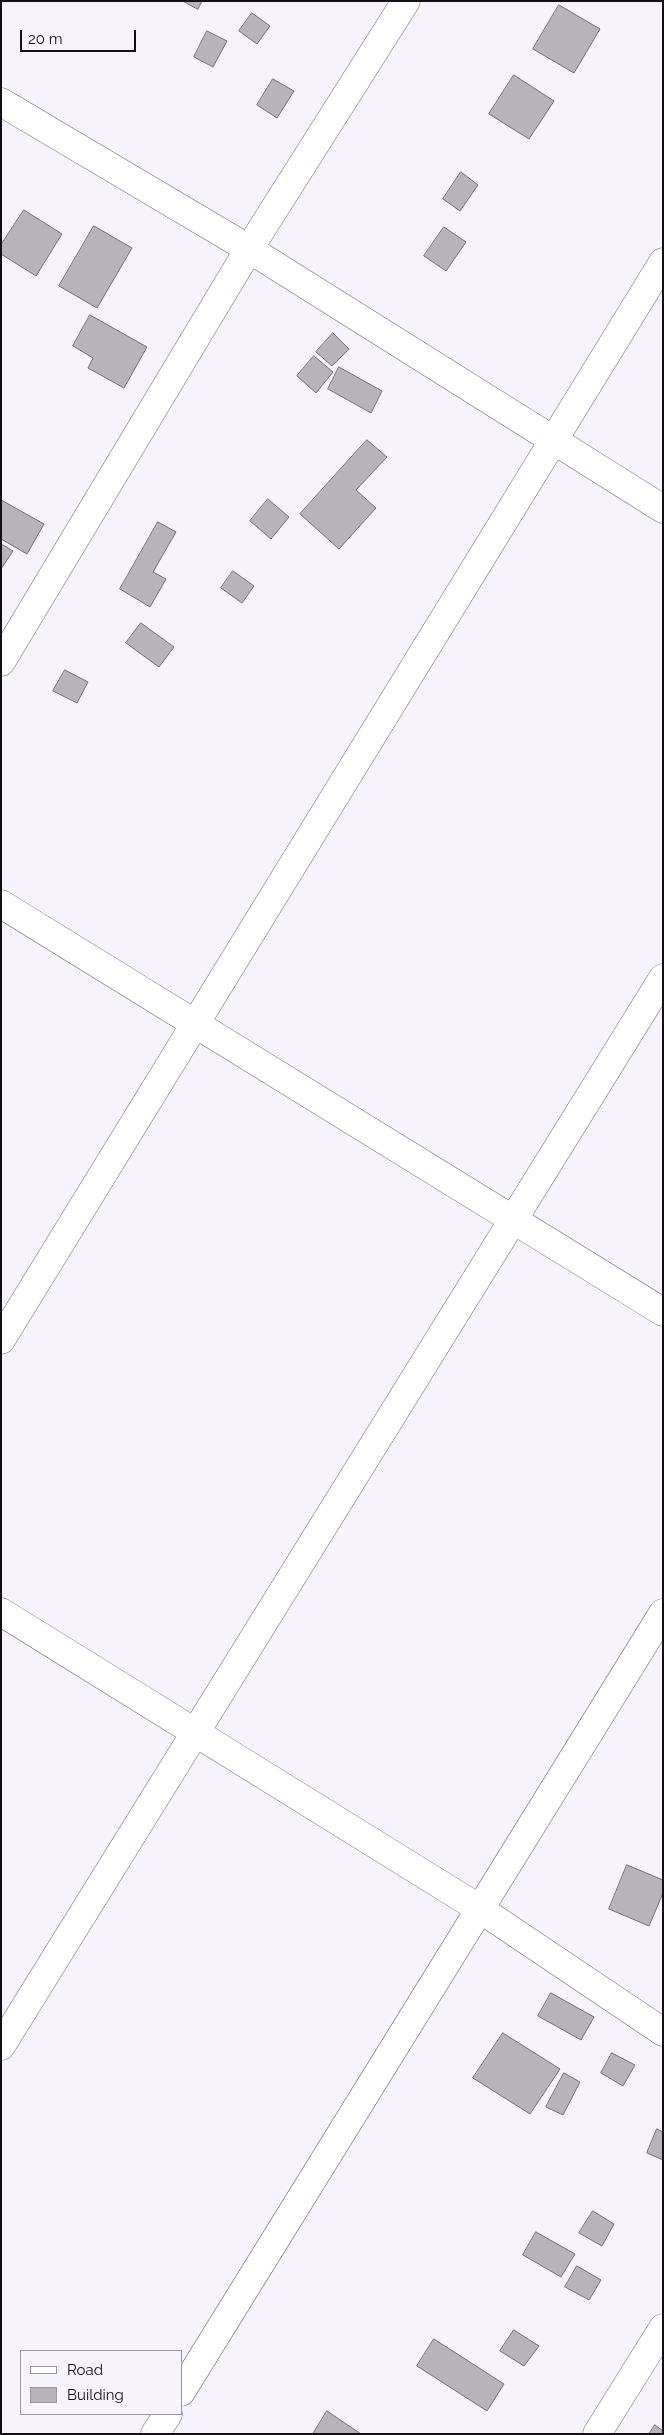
<!DOCTYPE html>
<html>
<head>
<meta charset="utf-8">
<style>
  body { margin:0 }
  #map { position:relative; width:664px; height:2435px; overflow:hidden; background:#f7f3fd; font-family:Raleway,sans-serif }
  canvas { display:block }
  .frame { position:absolute; inset:0; border:2px solid #121014; pointer-events:none }
  .legend { position:absolute; left:20px; top:2350px; width:162px; height:65px; box-sizing:border-box; background:#f7f3fd; border:1px solid #9b98a0; margin:0; padding:6px 9px; list-style:none; font-size:15px; color:#121014 }
  .legend li { display:flex; align-items:center; gap:10px; height:25px }
  .legend b { width:25px; border:1px solid #9b98a0 }
  .scale { position:absolute; left:20px; top:30px; width:116px; height:22px; box-sizing:border-box; border:2px solid #121014; border-top:0; padding-left:6px; font-size:15px; line-height:18px; white-space:nowrap; color:#121014; -webkit-text-stroke:4px #f7f3fd; paint-order:stroke }
</style>
</head>
<body>
<div id="map">
<canvas width="664" height="2435"></canvas>
<div class="frame"></div>
<ul class="legend">
<li><b style="height:6px;background:#fff"></b>Road</li>
<li><b style="height:14px;background:#b8b2bd"></b>Building</li>
</ul>
<div class="scale">20 m</div>
</div>
<script>
const c = document.querySelector('canvas').getContext('2d');
c.lineJoin = 'round';
function fillPath(path, color) { c.fillStyle = color; c.fill(path, 'evenodd'); }
function stroke(path, color, width, dash) { c.strokeStyle = color; c.lineWidth = width; c.lineCap = dash ? 'butt' : 'round'; c.setLineDash(dash || []); c.stroke(path); }
const building = new Path2D(`
  M183,1H202L198,9Z
  M559,5L600,29L574,73L533,49Z
  M252,13L270,26L257,44L239,31Z
  M207,31L227,41L213,67L194,57Z
  M514,75L554,101L529,139L489,114Z
  M273,79L294,91L277,118L257,105Z
  M461,172L478,185L460,211L443,199Z
  M24,210L62,234L36,276L1,254V245Z
  M94,226L132,248L97,308L59,286Z
  M444,227L466,242L446,271L424,256Z
  M90,315L147,347L124,388L88,368L93,358L73,346Z
  M333,333L349,349L332,366L316,352Z
  M314,356L333,372L316,393L297,376Z
  M339,367L382,391L371,413L328,389Z
  M367,440L387,457L356,490L376,508L339,549L300,514Z
  M268,499L289,517L271,539L250,521Z
  M1,500L44,524L27,554L1,539Z
  M158,522L176,532L153,572L166,579L150,607L120,589Z
  M1,544L13,551L1,569Z
  M233,571L254,586L242,603L221,588Z
  M141,623L174,647L159,667L126,643Z
  M65,670L88,682L77,703L53,691Z
  M627,1865L663,1880V1893L649,1926L609,1909Z
  M551,1993L594,2017L581,2040L538,2016Z
  M503,2033L560,2069L530,2114L473,2078Z
  M612,2053L635,2065L623,2086L601,2073Z
  M564,2073L580,2082L563,2115L546,2107Z
  M657,2129L663,2132V2160L647,2153Z
  M593,2211L614,2224L602,2246L579,2233Z
  M536,2232L575,2254L561,2277L523,2255Z
  M577,2266L601,2280L589,2300L565,2287Z
  M514,2330L539,2346L524,2366L500,2351Z
  M434,2339L504,2384L487,2411L417,2366Z
  M327,2411L361,2434H313Z
  M655,2425L663,2431V2434H649Z`);
const minor = new Path2D(`
  M1,102L249,249L663,509
  M1,662L249,249L406,1
  M1,904L663,1312
  M1,1340L663,262
  M1,1612L480,1909L663,2032
  M1,2046L663,978
  M181,2392L663,1613
  M155,2434L168,2414
  M597,2434L663,2328`);
fillPath(building, '#b8b2bd');
stroke(building, '#746e79', 1);
stroke(minor, '#6c6873', 29);
stroke(minor, '#fff', 28);
</script>
</body>
</html>
